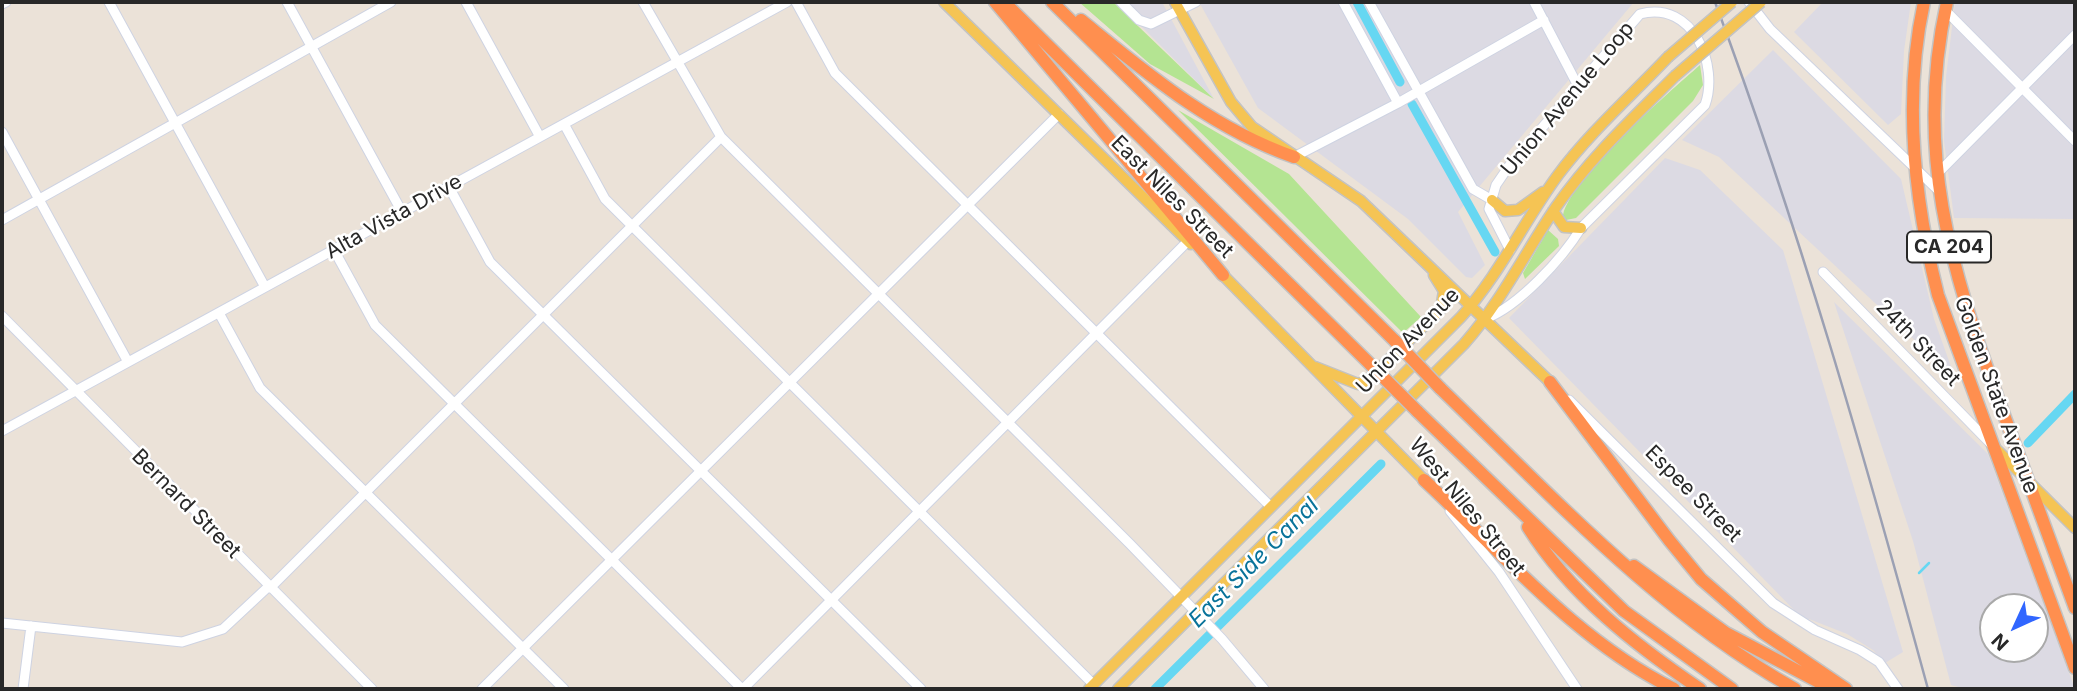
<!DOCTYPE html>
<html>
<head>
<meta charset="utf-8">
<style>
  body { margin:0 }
  #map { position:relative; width:2077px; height:691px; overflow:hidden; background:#ebe2d8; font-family:Inter,sans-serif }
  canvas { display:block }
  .frame { position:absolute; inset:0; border:4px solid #282828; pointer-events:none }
  .north { position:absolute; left:1979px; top:593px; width:70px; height:70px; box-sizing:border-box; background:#fff; border:2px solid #a9a9a9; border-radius:50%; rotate:225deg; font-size:19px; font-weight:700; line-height:28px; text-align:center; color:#282828 }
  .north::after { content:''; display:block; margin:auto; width:24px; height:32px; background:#3166ff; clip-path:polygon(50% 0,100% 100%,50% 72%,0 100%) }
</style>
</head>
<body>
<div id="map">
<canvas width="2077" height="691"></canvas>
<div class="frame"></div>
<div class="north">N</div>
</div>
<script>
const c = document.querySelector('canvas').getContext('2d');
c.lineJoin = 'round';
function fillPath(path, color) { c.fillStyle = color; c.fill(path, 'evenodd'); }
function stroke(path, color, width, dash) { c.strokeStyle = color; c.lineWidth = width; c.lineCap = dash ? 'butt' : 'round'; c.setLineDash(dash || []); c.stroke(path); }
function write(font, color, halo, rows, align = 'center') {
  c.font = font + ' Inter,sans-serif'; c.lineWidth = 5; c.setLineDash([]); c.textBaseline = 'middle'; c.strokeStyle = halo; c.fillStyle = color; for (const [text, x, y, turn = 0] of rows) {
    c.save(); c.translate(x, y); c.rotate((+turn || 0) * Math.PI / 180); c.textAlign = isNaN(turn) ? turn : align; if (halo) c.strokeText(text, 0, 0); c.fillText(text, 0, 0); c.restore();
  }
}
const industrial = new Path2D(`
  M1117,2H1162L1214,99Z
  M1199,2H1634L1458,212L1485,265L1472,278L1466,277L1408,219L1258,108Z
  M1823,2H1911L1904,51L1901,114L1888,125L1794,32Z
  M1955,2H2075V219L1954,218L1944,141L1946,77Z
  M1773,50L1901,179L1934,319L1955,378L1719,157L1682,140Z
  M1665,158L1700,170L1783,250L1903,652L1885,663L1873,650L1847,634L1809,619L1795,618L1794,610L1509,318Z
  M1834,302L1988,454L2075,689H1966L1951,685L1913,541ZM2035,607V649H1993V607Z`);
const green = new Path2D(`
  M1079,2H1113L1214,99L1150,64Z
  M1700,65L1703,85L1693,101L1576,218L1566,220L1563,215C1572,177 1668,93 1700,65Z
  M1178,110L1289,174L1421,317L1403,333Z
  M1548,230L1558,239L1559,246L1525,279L1523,273Z`);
const stream = new Path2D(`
  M1919,573L1929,563`);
const canal = new Path2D(`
  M1357,2L1400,82
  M1412,104L1495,252
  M2028,443L2075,394
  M1155,689L1381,464`);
const minor = new Path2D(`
  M109,2L265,287
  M287,2L402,212
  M466,2L540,137
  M643,2L721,137L1130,544L1222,639L1264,689
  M796,2L835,73L1271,507
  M1121,2L1139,20L1151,24L1196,2
  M1343,2L1398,103
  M1369,2L1473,189L1492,200
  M1534,2L1578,86
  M1749,2L1770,29L1940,192
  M2,4L6,2
  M1945,10L2075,141
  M564,124L605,199L1093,684
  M2,132L128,362
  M1294,157L1398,103L1544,20
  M1937,174L2075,35
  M449,187L490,262L921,689
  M2,220L391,2
  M334,250L375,325L742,689
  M1823,272L1991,444
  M219,313L260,388L564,689
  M2,316L372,689
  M1485,319C1519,306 1562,259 1581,228L1705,105C1719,66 1694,0 1640,14L1509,166L1496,185L1489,209L1510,250
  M1569,400L1773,603L1815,630L1860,650L1879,662L1898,689
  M2,431L787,2
  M1450,511L1499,572L1577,689
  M270,588L721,137
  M2,623L182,642L223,629L268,587
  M23,689L31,626
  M482,689L1059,114
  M743,689L1188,241`);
const major = new Path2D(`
  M944,2L1191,244
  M1175,2L1231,102L1252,127L1361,201L1550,382
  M1492,200L1505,211L1518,210L1543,192
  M1553,211L1564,227L1581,228
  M1218,270L1424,480
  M1315,367L1358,384L1367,381L1441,309L1444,291L1434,275
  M1997,450L2075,528
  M1089,689L1461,317C1500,274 1524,221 1558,175C1590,132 1631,96 1668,57
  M1118,689L1464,344C1501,302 1525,253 1556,207C1590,158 1633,118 1675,76`);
const highway = new Path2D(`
  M995,2L1223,275
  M1004,2L1371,365
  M1052,2L1395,341
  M1924,2C1903,98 1914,200 1938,295L2075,668
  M1947,2C1914,149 1950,267 2000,404C2025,473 2050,540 2075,608
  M1081,20C1148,74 1211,128 1294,157
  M1550,382L1669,540L1701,579L1762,632L1846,689
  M1440,388C1552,496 1658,612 1795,689
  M1417,411L1624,611L1732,689
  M1424,480C1504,554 1575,640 1674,689
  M1528,527C1570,594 1635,645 1700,689
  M1634,566L1726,633L1832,689`);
const rail = new Path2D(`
  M1715,2C1799,227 1865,458 1928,689`);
const majorBridge = new Path2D(`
  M1668,57L1732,2
  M1675,76L1761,2`);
const highwayBridge = new Path2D(`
  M1395,341L1440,388
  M1371,365L1417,411`);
const shields = [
  [1949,247,84]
];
const shieldNames = [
  ["CA 204",1949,247]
];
const streetNames = [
  ["Union Avenue Loop",1568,99,-50],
  ["East Niles Street",1172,197,45],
  ["Alta Vista Drive",394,217,-29],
  ["Union Avenue",1408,341,-46],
  ["24th Street",1918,343,46],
  ["Golden State Avenue",1996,395,70],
  ["Espee Street",1693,494,45],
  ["Bernard Street",186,504,45],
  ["West Niles Street",1467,507,51]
];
const waterNames = [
  ["East Side Canal",1254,563,-45]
];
fillPath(industrial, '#dcdae3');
fillPath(green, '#b4e492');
stroke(stream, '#66d7f2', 2.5);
stroke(canal, '#66d7f2', 9);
stroke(minor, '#ced3e2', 11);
stroke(major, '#c3c3c3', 13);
stroke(highway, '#c3c3c3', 15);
stroke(minor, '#fff', 9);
stroke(major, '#f5c454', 10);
stroke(highway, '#ff8f4f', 12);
stroke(rail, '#9ba0b3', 2.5);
stroke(majorBridge, '#c3c3c3', 13, []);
stroke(highwayBridge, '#c3c3c3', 15, []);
stroke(majorBridge, '#f5c454', 10);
stroke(highwayBridge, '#ff8f4f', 12);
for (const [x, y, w] of shields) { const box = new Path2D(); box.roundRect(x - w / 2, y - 15.5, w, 31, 5); c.fillStyle = '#fff'; c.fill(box); stroke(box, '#282828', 2); }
write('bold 19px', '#282828', null, shieldNames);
write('21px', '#282828', '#fff', streetNames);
write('italic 23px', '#09739a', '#fff', waterNames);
</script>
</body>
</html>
